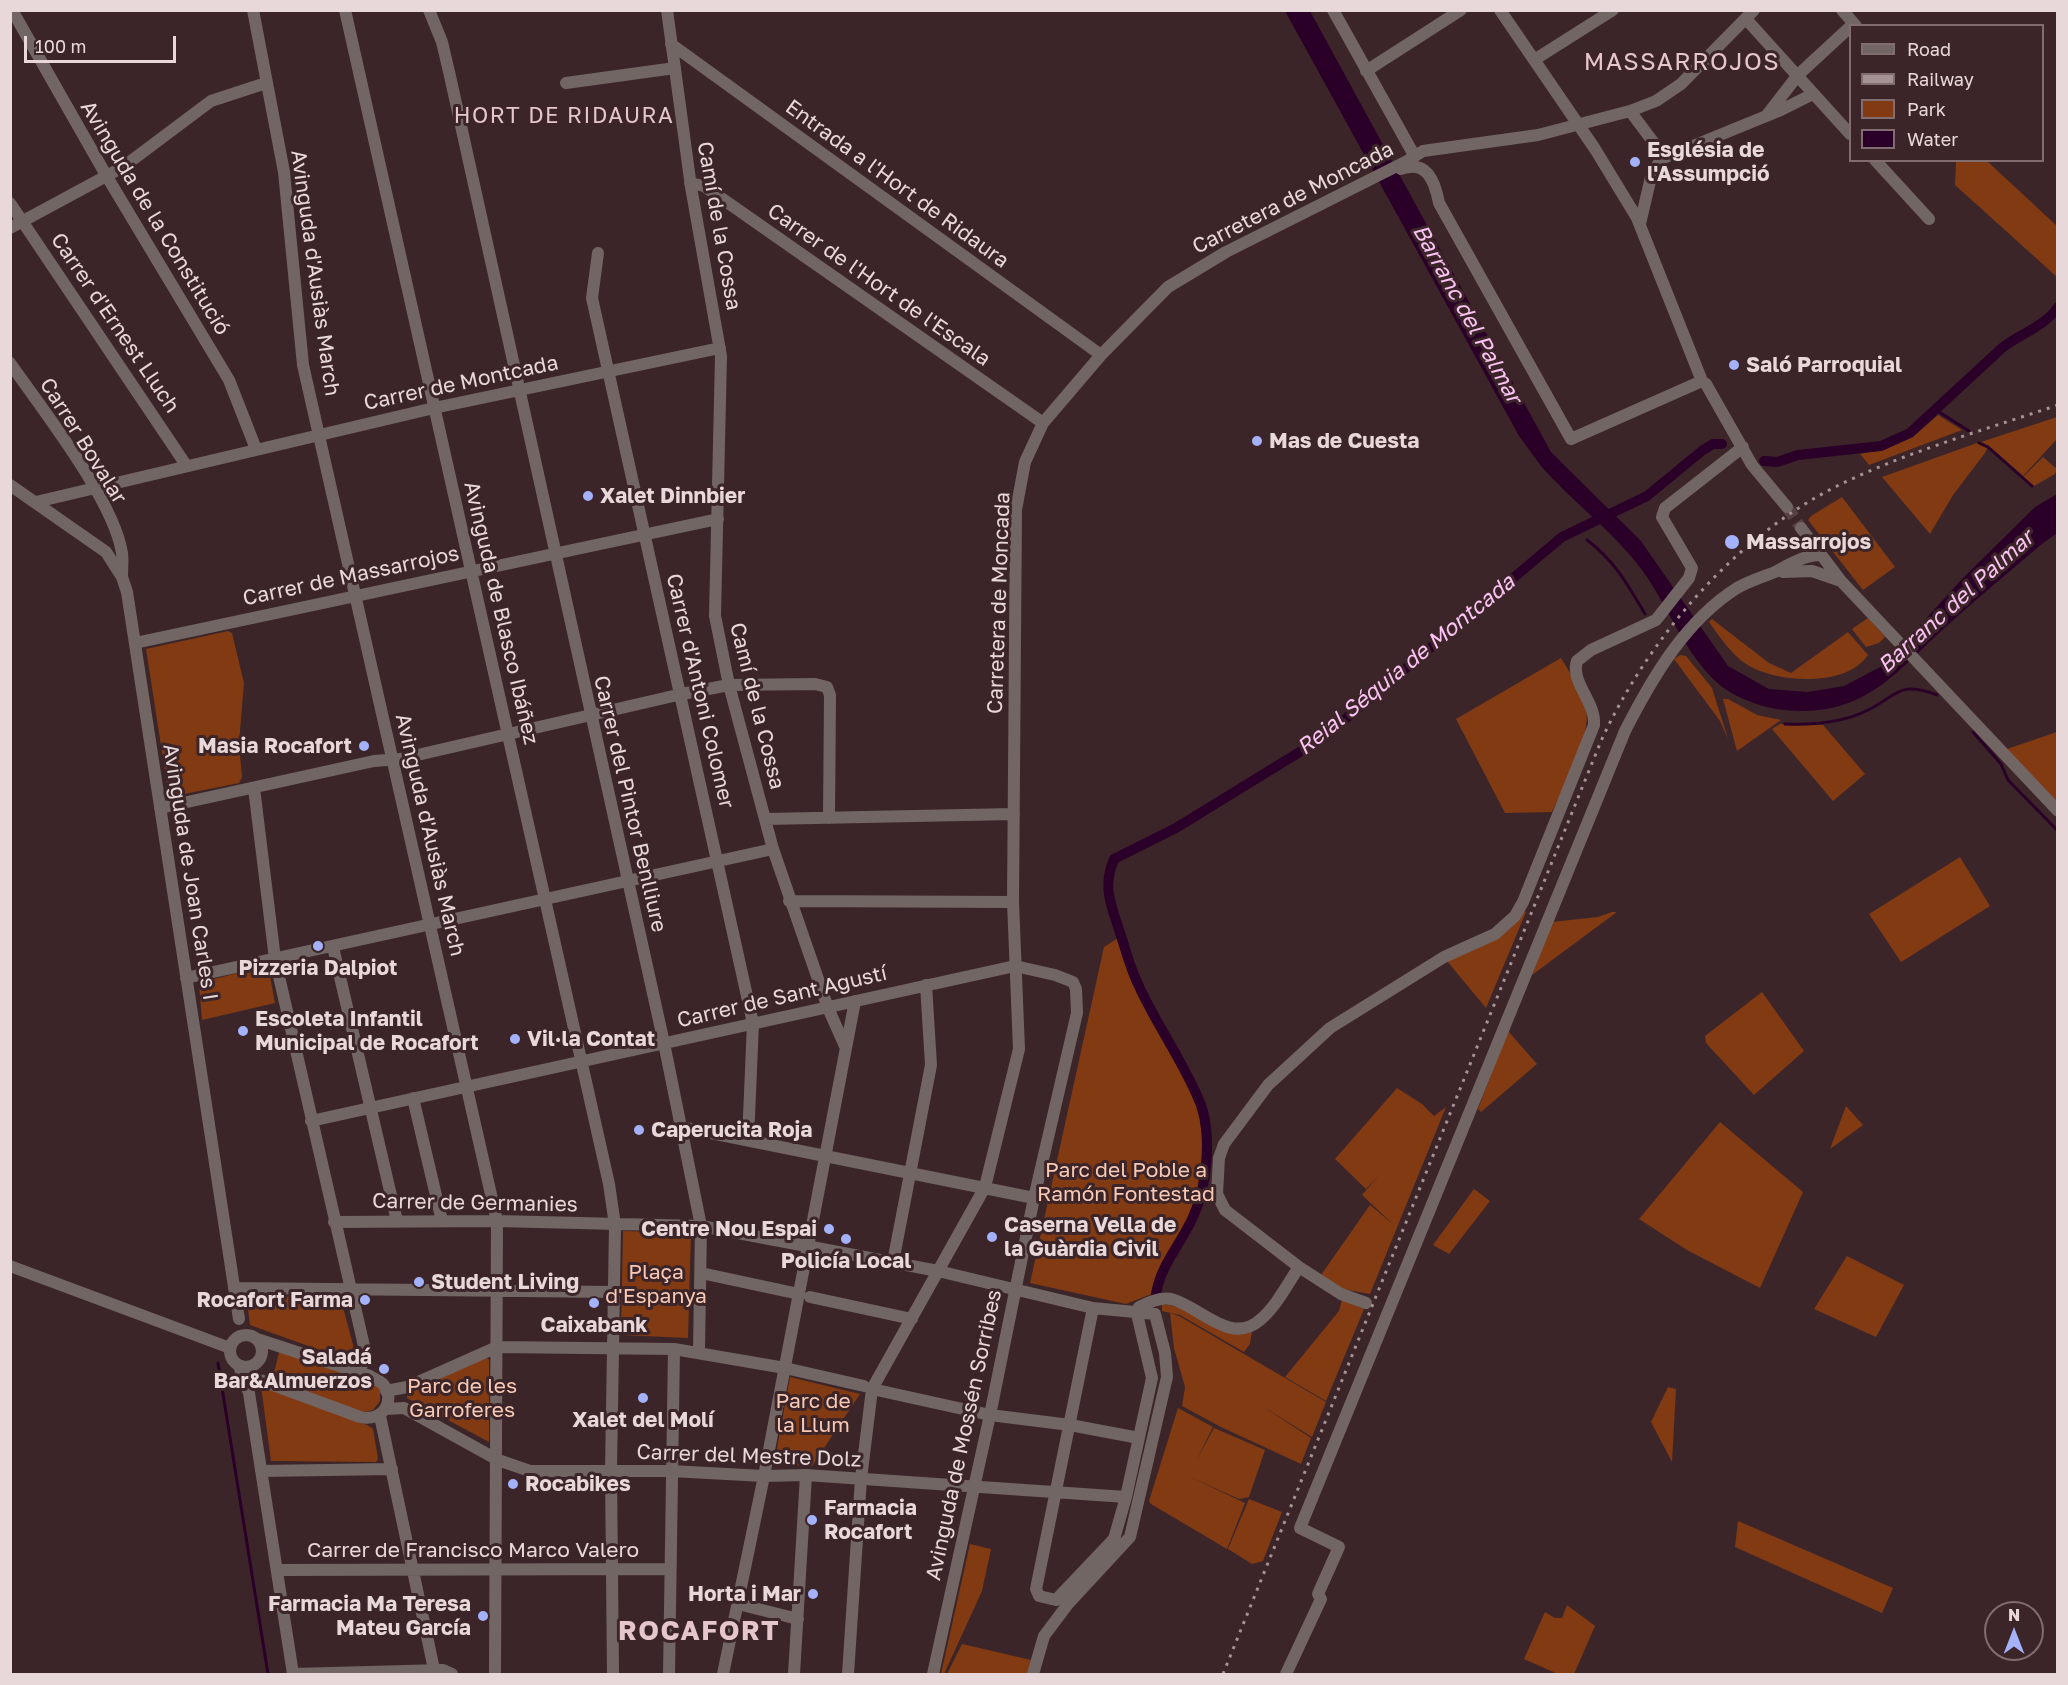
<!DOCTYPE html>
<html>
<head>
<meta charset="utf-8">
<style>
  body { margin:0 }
  #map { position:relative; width:2068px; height:1685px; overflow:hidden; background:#3c2529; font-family:"Golos Text",sans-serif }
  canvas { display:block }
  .frame { position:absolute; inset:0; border:12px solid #e8d8da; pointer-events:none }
  .legend { position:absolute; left:1849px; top:24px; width:195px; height:138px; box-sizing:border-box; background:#3c2529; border:2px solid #816d70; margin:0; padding:8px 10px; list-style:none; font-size:18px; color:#e8d8da }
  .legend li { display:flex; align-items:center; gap:12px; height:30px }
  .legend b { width:30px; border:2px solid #816d70 }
  .north { position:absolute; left:1984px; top:1601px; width:60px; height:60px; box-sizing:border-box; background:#3c2529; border:2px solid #816d70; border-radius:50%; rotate:0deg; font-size:16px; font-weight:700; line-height:24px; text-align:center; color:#e8d8da }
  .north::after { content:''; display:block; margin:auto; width:21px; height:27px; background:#a4b2fc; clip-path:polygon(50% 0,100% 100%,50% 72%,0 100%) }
  .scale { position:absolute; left:24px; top:36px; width:152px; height:27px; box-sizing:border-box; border:3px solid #e8d8da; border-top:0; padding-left:8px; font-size:18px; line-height:21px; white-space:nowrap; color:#e8d8da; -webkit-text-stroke:4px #3c2529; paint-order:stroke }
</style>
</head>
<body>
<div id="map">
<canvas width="2068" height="1685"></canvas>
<div class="frame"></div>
<ul class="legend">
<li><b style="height:8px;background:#726664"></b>Road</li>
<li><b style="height:8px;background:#a59295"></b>Railway</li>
<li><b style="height:16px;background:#823a13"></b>Park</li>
<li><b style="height:16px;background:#2a0028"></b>Water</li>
</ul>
<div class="north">N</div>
<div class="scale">100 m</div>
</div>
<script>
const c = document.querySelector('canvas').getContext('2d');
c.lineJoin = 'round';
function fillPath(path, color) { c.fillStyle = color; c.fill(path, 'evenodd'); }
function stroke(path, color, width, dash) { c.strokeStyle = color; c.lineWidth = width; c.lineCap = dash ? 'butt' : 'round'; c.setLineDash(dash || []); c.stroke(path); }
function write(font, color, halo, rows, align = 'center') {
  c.font = font + ' "Golos Text",sans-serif'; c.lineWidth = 6; c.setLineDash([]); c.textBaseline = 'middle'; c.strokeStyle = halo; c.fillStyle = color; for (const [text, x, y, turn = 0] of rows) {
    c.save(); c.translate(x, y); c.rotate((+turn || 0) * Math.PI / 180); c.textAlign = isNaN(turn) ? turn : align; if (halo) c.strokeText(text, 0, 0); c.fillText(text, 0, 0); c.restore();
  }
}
const green = new Path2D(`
  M1956,161H1987L2057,226V277L1955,185Z
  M1938,415L1962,430L1869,465L1860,454C1895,446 1912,439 1938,415Z
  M2057,417V439L2023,476L1989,446L1981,442Z
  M1977,443L1987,448L1985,453L1953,495L1930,534L1882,477Z
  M2043,457L2057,469L2055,474L2034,486L2023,477Z
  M1842,497L1895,567L1863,590L1808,520L1811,516Z
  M1868,618L1885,637L1879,643L1866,647L1852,629Z
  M1712,619L1769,663L1791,673L1848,632L1868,655C1846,688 1775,683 1746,664C1731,654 1719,636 1709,622Z
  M228,631L232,633L244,683L239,743L242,777L239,783L169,797L146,649Z
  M1680,655L1686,656L1712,688L1728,739L1720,721L1674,659Z
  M1561,658C1570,673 1583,692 1586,709C1592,735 1563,787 1552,812L1505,813L1456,719Z
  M1723,699H1728L1757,715L1781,720L1737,751Z
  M1780,724L1823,725L1865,774L1833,801L1772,729Z
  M2057,732V804L2007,749Z
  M1960,857L1990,906L1901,962L1869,914Z
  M1524,911L1526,912L1486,1008L1447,961Z
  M1612,912H1617L1532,975L1552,922L1598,917Z
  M1118,938L1132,982L1199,1107L1203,1148L1197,1197L1191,1215L1163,1263L1154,1293L1126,1304L1030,1283L1104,947Z
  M268,965L275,1003L202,1020L199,983Z
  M1762,992L1804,1051L1754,1095L1706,1043L1705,1036Z
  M1508,1031L1537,1064L1481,1112L1478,1109Z
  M1397,1088L1422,1104L1434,1116L1446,1107L1370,1294L1343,1289L1321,1275L1370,1205L1394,1225L1362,1195L1379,1175L1366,1189L1335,1159Z
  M1846,1106L1863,1125L1830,1149Z
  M1720,1122L1803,1192L1760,1288L1687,1250L1639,1219Z
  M1474,1189L1490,1201L1449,1254L1433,1245Z
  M623,1231L691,1233L688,1338L621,1335Z
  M1847,1256L1904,1285L1876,1337L1814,1309Z
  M340,1296L357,1360L353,1362L250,1325L247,1302L250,1297Z
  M1342,1300L1364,1309L1326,1401L1285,1377L1339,1311Z
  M1162,1305H1170L1252,1331L1250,1344L1244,1352L1180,1315L1162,1311Z
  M1170,1313L1179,1316L1326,1402L1312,1437L1262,1406L1311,1438L1301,1464L1221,1427L1182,1406L1185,1387L1174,1348Z
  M279,1352L371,1381L380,1388V1401L373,1410L363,1412L266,1377L275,1369Z
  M486,1357L489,1360V1442L407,1398V1394Z
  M790,1377L860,1394L812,1466L774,1464Z
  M261,1386L367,1425L373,1429L378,1459L376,1462L271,1461Z
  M1668,1387L1676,1389L1672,1462L1651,1422Z
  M1178,1408L1213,1427L1196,1461L1214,1428L1265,1450L1249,1497L1239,1499L1188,1476L1245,1503L1227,1549L1151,1504L1149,1501Z
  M1249,1499L1282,1512L1263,1561L1252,1564L1228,1549Z
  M1738,1521L1893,1588L1882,1613L1735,1547Z
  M970,1544L991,1549L982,1591L944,1674H941Z
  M1567,1605L1595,1626L1574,1674H1558L1524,1659L1545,1612L1555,1618H1562Z
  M962,1644L1031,1660L1027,1674H947Z`);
const water = new Path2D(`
  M1285,11H1310L1551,452L1641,541L1728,666L1769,689L1808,692L1844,686L1884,665L1962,579L2035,507L2057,494V533L2043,543C2012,569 1980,596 1950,623C1895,672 1866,718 1784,710C1764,708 1738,699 1721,686C1685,656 1669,607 1642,570C1616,535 1583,510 1553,479C1540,467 1530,450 1519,436Z`);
const stream = new Path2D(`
  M1936,410L1969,431
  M1979,443L1988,447L2032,486
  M1587,540C1614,560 1628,585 1645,614
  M1785,724C1812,725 1843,723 1868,710C1897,696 1898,680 1937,695
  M1973,732L2001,764L2008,780L2058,831
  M218,1363L268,1674`);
const canal = new Path2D(`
  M1764,461L1777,462L1798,455L1881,446L1910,433L2002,348C2020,334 2045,326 2058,307
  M1156,1294C1161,1264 1181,1244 1193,1217C1207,1187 1212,1137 1201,1105C1185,1063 1156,1025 1138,984C1130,968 1126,950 1120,933C1111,904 1102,888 1114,859L1176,828L1324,737L1562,537L1647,496L1703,450L1713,444H1722`);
const minorTunnel = new Path2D(`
  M1787,507L1801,528`);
const minor = new Path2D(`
  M12,10L106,175L229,380L256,449
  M253,10L284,172L303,365L497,1221L495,1674
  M345,10L609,1184L615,1225L611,1471L613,1674
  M429,10L442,42L450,76L664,1043L701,1226L938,1271L1093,1308L1155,1314L1165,1353L1167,1377L1130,1537L1068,1604L1044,1636L1033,1674
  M667,10L691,187L721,356L715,616L729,685L773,849L828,1008L845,1046
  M1333,10L1414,155
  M1500,10L1595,149L1637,218L1702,381L1706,384L1752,465L1787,507
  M1842,10L1856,26
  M1746,19L1850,134
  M671,44L1101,355
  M1534,60L1613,10
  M1366,71L1461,10
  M566,83L675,68
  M1630,111L1660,151L1661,159
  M1767,115L1798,75L1850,27
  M1875,160L1929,219
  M1401,169C1427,159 1435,182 1439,203L1571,439L1702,381
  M690,183L704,186L1043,423
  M10,203L186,465
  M1640,224L1651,177L1661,159L1781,110L1813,94
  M10,228L123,167L211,101L266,83
  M598,253L592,298L753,1023L748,1140
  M10,363C42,409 114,500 122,553C123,560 122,568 122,576
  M10,485L106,552L122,577L127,592L239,1319
  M36,502L434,408L720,348
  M1801,528L1841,581L2058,811
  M1783,572L1812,571L1841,581
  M135,643L718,519
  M254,788L275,959L367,1359L356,1371
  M160,808L374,761L400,759L682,694L729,685L815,684L827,687L830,695L829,818
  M765,819L1014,814
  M789,901L1013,902
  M333,947L397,1221
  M186,978L773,849
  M413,1098L442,1221
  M311,1121L1015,966L1055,975L1073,982L1076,989L1077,1013L1034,1198L990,1415L933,1674
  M681,1127L1034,1198
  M334,1222L497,1221L701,1226L699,1351
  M893,1262L931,1065L926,985
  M10,1266L230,1348
  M701,1273L799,1294
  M234,1288L615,1292
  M810,1297L912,1319
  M1366,1303L1341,1294L1299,1267L1225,1210L1217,1194L1219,1158L1224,1144L1268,1085L1330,1028L1444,957L1495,934L1515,916L1523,902L1594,725C1596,702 1570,682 1577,661L1591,650L1656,620L1689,578L1692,568L1662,517L1665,508L1743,447
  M1093,1308L1036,1589L1039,1596L1056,1600L1114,1539L1126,1497L1152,1378L1137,1314
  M1137,1314L1139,1307C1149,1302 1160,1297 1171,1299C1200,1306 1230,1346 1260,1320C1276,1307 1288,1283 1299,1267
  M230 1351a16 16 0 1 1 32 0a16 16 0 1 1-32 0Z
  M239,1366L249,1393L293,1674
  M244,1367L257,1379L360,1417C384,1422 396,1400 383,1384C380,1381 374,1379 370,1376L257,1339
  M872,1389L990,1415L1070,1425L1139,1438
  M386,1391L407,1387L497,1347L674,1349L785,1368L864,1386
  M385,1409L404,1408L498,1460L530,1471H671L764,1476L806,1475L1126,1497
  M380,1416L435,1674
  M261,1471L392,1469
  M277,1570L670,1569
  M738,1604L798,1619
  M293,1674L443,1670L452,1674
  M669,1674L674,1349
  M723,1674L764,1476L855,1001
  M794,1674L806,1475
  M848,1674L861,1479L872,1389L985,1187L1019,1049L1013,902L1016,510L1025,462L1043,423L1101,355L1168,287L1226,252L1407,161L1423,151L1538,135L1630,111L1656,101L1681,84L1754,10
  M1286,1674L1321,1599L1318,1594L1339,1547L1300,1528L1625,731C1652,678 1685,621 1737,588C1749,581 1762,577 1775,572C1790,564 1804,555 1821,555`);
const rail = new Path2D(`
  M1223,1674L1601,741C1649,637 1736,536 1839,485C1909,451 1984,430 2058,405`);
const markers = [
  [1635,162,6,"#a4b2fc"],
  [1734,365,6,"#a4b2fc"],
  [1257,441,6,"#a4b2fc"],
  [588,496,6,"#a4b2fc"],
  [1732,542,8,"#a4b2fc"],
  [364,746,6,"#a4b2fc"],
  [318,946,6,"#a4b2fc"],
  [243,1031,6,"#a4b2fc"],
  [515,1039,6,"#a4b2fc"],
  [639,1130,6,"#a4b2fc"],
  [829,1229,6,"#a4b2fc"],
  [992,1237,6,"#a4b2fc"],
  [846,1239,6,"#a4b2fc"],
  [419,1282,6,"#a4b2fc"],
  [365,1300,6,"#a4b2fc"],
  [594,1303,6,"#a4b2fc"],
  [384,1369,6,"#a4b2fc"],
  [643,1398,6,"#a4b2fc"],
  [513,1484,6,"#a4b2fc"],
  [812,1520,6,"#a4b2fc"],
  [813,1594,6,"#a4b2fc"],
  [483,1616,6,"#a4b2fc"]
];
const poiNames = [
  ["Església de",1647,150],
  ["l'Assumpció",1647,174],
  ["Saló Parroquial",1746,365],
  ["Mas de Cuesta",1269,441],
  ["Xalet Dinnbier",600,496],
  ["Massarrojos",1746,542],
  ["Masia Rocafort",352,746,"right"],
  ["Pizzeria Dalpiot",318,968,"center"],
  ["Escoleta Infantil",255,1019],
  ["Municipal de Rocafort",255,1043],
  ["Vil·la Contat",527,1039],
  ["Caperucita Roja",651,1130],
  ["Caserna Vella de",1004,1225],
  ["la Guàrdia Civil",1004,1249],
  ["Centre Nou Espai",817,1229,"right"],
  ["Policía Local",846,1261,"center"],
  ["Student Living",431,1282],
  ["Rocafort Farma",353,1300,"right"],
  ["Caixabank",594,1325,"center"],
  ["Saladá",372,1357,"right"],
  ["Bar&Almuerzos",372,1381,"right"],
  ["Xalet del Molí",643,1420,"center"],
  ["Rocabikes",525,1484],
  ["Farmacia",824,1508],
  ["Rocafort",824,1532],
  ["Horta i Mar",801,1594,"right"],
  ["Farmacia Mª Teresa",471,1604,"right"],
  ["Mateu García",471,1628,"right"]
];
const streetNames = [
  ["Entrada a l'Hort de Ridaura",897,184,36],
  ["Carretera de Moncada",1293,198,-27],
  ["Avinguda de la Constitució",155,218,59],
  ["Camí de la Cossa",719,226,80],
  ["Avinguda d'Ausiàs March",315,273,82],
  ["Carrer de l'Hort de l'Escala",879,285,35],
  ["Carrer d'Ernest Lluch",115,323,56],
  ["Carrer de Montcada",461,383,-12],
  ["Carrer Bovalar",83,441,58],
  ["Carrer de Massarrojos",351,576,-12],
  ["Carretera de Moncada",999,603,-88],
  ["Avinguda de Blasco Ibáñez",501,613,77],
  ["Carrer d'Antoni Colomer",700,691,77],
  ["Camí de la Cossa",757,706,76],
  ["Carrer del Pintor Benlliure",630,804,77],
  ["Avinguda d'Ausiàs March",430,835,77],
  ["Avinguda de Joan Carles I",190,872,81],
  ["Carrer de Sant Agustí",782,997,-13],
  ["Carrer de Germanies",475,1203,1],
  ["Avinguda de Mossén Sorribes",964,1435,-78],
  ["Carrer del Mestre Dolz",749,1456,2],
  ["Carrer de Francisco Marco Valero",473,1550]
];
const parkNames = [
  ["Parc del Poble a",1126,1170],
  ["Ramón Fontestad",1126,1194],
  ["Plaça",656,1272],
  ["d'Espanya",656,1296],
  ["Parc de les",462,1386],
  ["Garroferes",462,1410],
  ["Parc de",813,1401],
  ["la Llum",813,1425]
];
const neighbourhoodNames = [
  ["HORT DE RIDAURA",564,116]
];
const waterNames = [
  ["Barranc del Palmar",1467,314,61],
  ["Barranc del Palmar",1956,602,-42],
  ["Reial Séquia de Montcada",1406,665,-39]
];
const quarterNames = [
  ["MASSARROJOS",1682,62]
];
const districtNames = [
  ["ROCAFORT",699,1631]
];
fillPath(green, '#823a13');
fillPath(water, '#2a0028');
stroke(stream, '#2a0028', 3);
stroke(canal, '#2a0028', 10);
stroke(minorTunnel, '#564044', 12, [12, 6]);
stroke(minor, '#726664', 12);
stroke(rail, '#a59295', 3, [3, 6]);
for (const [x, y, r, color] of markers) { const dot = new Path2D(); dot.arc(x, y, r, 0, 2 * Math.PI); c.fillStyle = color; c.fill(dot); stroke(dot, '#3c2529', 2); }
write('bold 21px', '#e8d8da', '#3c2529', poiNames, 'left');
write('21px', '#e8d8da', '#3c2529', streetNames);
write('21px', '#f8cab5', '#3c2529', parkNames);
c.letterSpacing = '1.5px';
write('22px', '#e5c7cb', '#3c2529', neighbourhoodNames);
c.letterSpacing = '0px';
write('italic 22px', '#fcc3f4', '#3c2529', waterNames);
c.letterSpacing = '1.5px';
write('24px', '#e5c7cb', '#3c2529', quarterNames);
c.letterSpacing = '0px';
c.letterSpacing = '1.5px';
write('bold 27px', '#e5c7cb', '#3c2529', districtNames);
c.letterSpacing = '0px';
</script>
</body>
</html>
